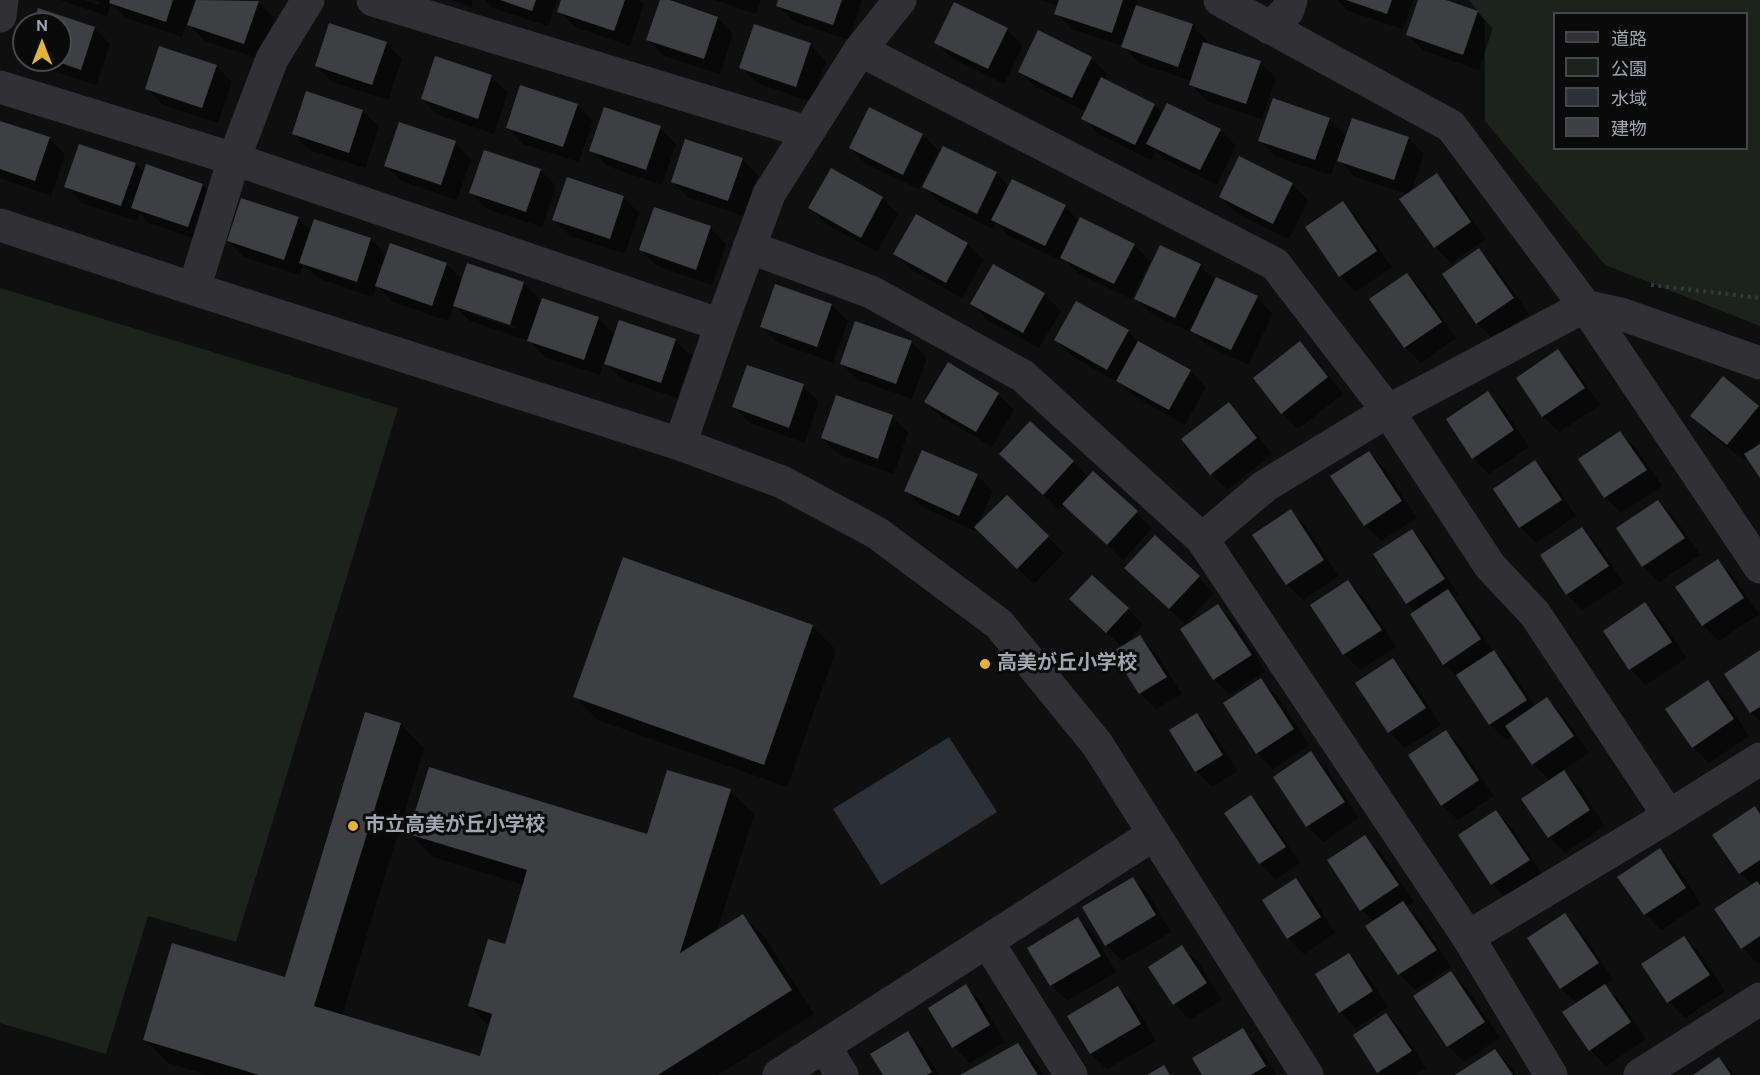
<!DOCTYPE html>
<html>
<head>
<meta charset="utf-8">
<style>
  body { margin:0 }
  #map { position:relative; width:1760px; height:1075px; overflow:hidden; background:#0f0f10; font-family:"DM Sans","Noto Sans JP",sans-serif }
  canvas { display:block }
  .legend { position:absolute; left:1553px; top:12px; width:195px; height:138px; box-sizing:border-box; background:#0a0a0b; border:2px solid #46484d; margin:0; padding:8px 10px; list-style:none; font-size:18px; color:#a1a5b0 }
  .legend li { display:flex; align-items:center; gap:12px; height:30px }
  .legend b { width:30px; border:2px solid #46484d }
  .north { position:absolute; left:12px; top:12px; width:60px; height:60px; box-sizing:border-box; background:#0a0a0b; border:2px solid #46484d; border-radius:50%; rotate:0deg; font-size:16px; font-weight:700; line-height:24px; text-align:center; color:#a1a5b0 }
  .north::after { content:''; display:block; margin:auto; width:21px; height:27px; background:#e2b435; clip-path:polygon(50% 0,100% 100%,50% 72%,0 100%) }
</style>
</head>
<body>
<div id="map">
<canvas width="1760" height="1075"></canvas>
<ul class="legend">
<li><b style="height:8px;background:#313135"></b>道路</li>
<li><b style="height:16px;background:#1c231d"></b>公園</li>
<li><b style="height:16px;background:#2a3138"></b>水域</li>
<li><b style="height:16px;background:#3e3f43"></b>建物</li>
</ul>
<div class="north">N</div>
</div>
<script>
const c = document.querySelector('canvas').getContext('2d');
c.lineJoin = 'round';
function fillPath(path, color) { c.fillStyle = color; c.fill(path, 'evenodd'); }
function stroke(path, color, width, dash) { c.strokeStyle = color; c.lineWidth = width; c.lineCap = dash ? 'butt' : 'round'; c.setLineDash(dash || []); c.stroke(path); }
function write(font, color, halo, rows, align = 'center') {
  c.font = font + ' "DM Sans","Noto Sans JP",sans-serif'; c.lineWidth = 6; c.setLineDash([]); c.textBaseline = 'middle'; c.strokeStyle = halo; c.fillStyle = color; for (const [text, x, y, turn = 0] of rows) {
    c.save(); c.translate(x, y); c.rotate((+turn || 0) * Math.PI / 180); c.textAlign = isNaN(turn) ? turn : align; if (halo) c.strokeText(text, 0, 0); c.fillText(text, 0, 0); c.restore();
  }
}
const green = new Path2D(`
  M1469,0H1760V326L1605,265L1485,121V21ZM1554,14H1746V148H1554Z
  M0,288L398,408L236,942L148,916L106,1054L0,1023Z`);
const water = new Path2D(`
  M949,737L997,812L881,885L833,809Z`);
const shadow = new Path2D(`
  M60,0H84L98,5L99,2L93,0H194L182,37L126,18L111,4L107,16Z
  M198,0H251L258,2L274,18L260,59L205,41L189,25Z
  M451,0H473L471,7Z
  M485,0H557L548,26L493,8Z
  M563,0H640L644,5L630,46L575,27L559,11Z
  M662,0L717,18L733,34L720,74L664,56L648,40Z
  M715,0H761L756,14Z
  M779,0H862L849,40L794,21L778,5Z
  M1039,0H1057L1056,5Z
  M1061,0H1135L1141,8L1192,25L1208,41L1207,45L1260,62L1276,78L1262,119L1207,101L1191,85L1192,81L1139,63L1123,46L1072,29L1056,13Z
  M1337,0H1413L1403,29L1348,11Z
  M1420,0H1441L1477,12L1493,28L1479,70L1424,51L1408,35Z
  M955,4L1007,30L1023,46L1004,84L952,58L936,42Z
  M39,10L94,28L110,44L96,85L41,67L35,60H60V24H34Z
  M386,43L402,59L388,100L332,82L316,66Z
  M810,45L826,61L812,102L757,83L741,67Z
  M436,58L492,77L508,93L494,134L438,115L422,99Z
  M1091,58L1107,74L1104,80L1154,105L1163,114L1220,130L1236,146L1217,185L1164,159L1156,151L1151,160L1099,134L1083,118L1086,112L1036,87L1020,72Z
  M216,66L232,82L218,123L163,105L147,89Z
  M307,93L363,111L379,127L365,168L309,150L293,134Z
  M577,105L593,121L579,162L523,144L507,128Z
  M1329,119L1347,137L1408,138L1424,154L1411,192L1437,175L1452,191L1486,239L1451,263L1435,247L1408,194L1355,177L1337,158L1331,175L1276,157L1260,141Z
  M0,122L49,138L65,154L51,196L0,178Z
  M660,128L676,144L662,185L607,166L591,150Z
  M923,135L939,151L919,189L866,164L850,148Z
  M455,143L471,159L457,200L402,181L386,165Z
  M742,159L758,175L744,216L689,198L673,182Z
  M135,164L145,173L202,185L218,201L204,242L149,223L140,214L137,221L82,203L66,187Z
  M540,170L556,186L542,227L487,209L471,193Z
  M996,173L1009,187L1065,207L1080,222L1134,245L1150,261L1131,299L1078,273L1063,258L1062,261L1009,236L996,223L993,229L940,203L924,187Z
  M1292,184L1308,200L1289,239L1236,213L1221,197Z
  M623,197L639,213L625,254L570,236L554,220Z
  M882,198L898,214L877,252L826,224L810,208Z
  M1343,203L1358,219L1392,267L1356,292L1340,276Z
  M298,218L312,232L371,239L387,256L446,264L463,280L468,264L524,283L542,302L598,318L615,335L675,340L691,356L677,398L622,379L604,362L600,375L545,357L526,338V340L470,321L454,305L448,321L393,302L376,285L373,297L317,278L303,264L300,275L244,257L228,241ZM471,311L517,327L516,329L471,314Z
  M710,228L726,244L712,285L657,266L641,250Z
  M967,244L983,260L962,298L911,269L895,253Z
  M1479,250L1495,266L1529,314L1493,339L1477,323Z
  M993,266L1045,295L1061,311L1039,348L988,320L972,304Z
  M1200,266L1215,281L1257,298L1273,314L1248,365L1208,346L1193,331L1192,333L1152,314L1136,298Z
  M1407,275L1423,290L1456,338L1421,363L1405,347Z
  M776,286L832,305L848,321L833,362L778,343L762,327Z
  M1128,331L1141,344L1190,371L1206,387L1185,425L1134,396L1122,385L1072,356L1056,340Z
  M911,342L927,358L912,399L858,380L842,364Z
  M1300,343L1316,359L1343,394L1298,429L1282,413Z
  M1558,351L1574,367L1600,405L1559,432L1543,416Z
  M1723,378L1760,408V440L1752,451L1760,446V475L1747,456L1744,460L1708,432L1692,416Z
  M803,386L819,402L805,443L750,423L734,407Z
  M1488,393L1504,409L1529,447L1489,474L1473,458Z
  M998,394L1014,410L992,447L942,417L926,401Z
  M1228,404L1244,419L1272,454L1227,490L1211,474Z
  M892,417L908,432L894,474L838,454L822,438Z
  M1620,433L1636,448L1662,486L1621,513L1605,497L1580,460Z
  M1369,453L1385,469L1417,518L1381,541L1365,525L1332,476Z
  M1073,462L1089,478L1136,513L1152,528L1123,560L1065,504L1060,510L1017,470Z
  M1535,462L1551,478L1576,516L1536,543L1520,527Z
  M977,475L993,491L977,526L1007,497L1064,553L1034,584L976,528L975,531L922,507L906,491Z
  M1658,501L1674,517L1700,555L1659,582L1643,566Z
  M1290,511L1306,527L1339,576L1303,600L1287,584Z
  M1582,529L1598,545L1624,583L1583,610L1567,594Z
  M1411,531L1427,547L1459,595L1455,598L1464,607L1494,652L1510,668L1536,707L1547,699L1563,715L1589,753L1562,771L1580,788L1605,826L1565,853L1549,837L1551,781L1533,764L1513,735L1506,740L1490,724L1461,679L1444,664L1416,612L1407,603L1375,554Z
  M1718,561L1734,577L1759,614L1719,641L1703,625Z
  M1198,577L1214,593L1185,624L1142,584Z
  M1348,582L1364,598L1396,647L1360,670L1344,654L1312,606Z
  M1645,604L1661,620L1687,658L1646,685L1630,669Z
  M1218,606L1234,622L1266,671L1230,695L1214,679Z
  M1128,609L1143,625L1125,645L1140,637L1156,653L1182,694L1156,709L1140,693L1114,653L1123,647L1087,615Z
  M812,626L836,650L787,787L598,720L575,697Z
  M1760,652V721L1751,712L1726,675Z
  M1393,660L1409,676L1441,725L1405,748L1389,732Z
  M1261,680L1277,696L1309,745L1273,769L1257,753Z
  M1708,682L1724,698L1749,736L1709,763L1693,747Z
  M1196,715L1212,731L1238,771L1212,787L1196,771L1171,731Z
  M400,724L424,748L342,1016L481,1058L490,1027L469,1006L506,946L524,885L433,857L410,834L648,836L730,791L754,814L717,931L743,916L766,939L814,1014L718,1075H208L168,1063L144,1039L286,978Z
  M1446,732L1462,748L1494,796L1458,820L1442,805Z
  M1311,753L1327,769L1359,818L1323,842L1307,826Z
  M1250,797L1266,813L1300,863L1276,879L1260,863Z
  M1755,808L1760,813V962L1758,964L1742,948L1753,886L1740,873Z
  M1496,812L1512,828L1544,877L1508,900L1492,884L1460,836Z
  M1365,837L1381,853L1414,902L1407,906L1419,918L1451,967L1415,990L1399,974L1367,926L1374,922L1362,910Z
  M1660,850L1676,866L1701,904L1661,930L1645,914L1619,877Z
  M1133,879L1149,895L1171,932L1122,961L1106,945Z
  M1296,880L1312,896L1335,933L1304,954L1288,938Z
  M1565,915L1581,931L1613,979L1604,985L1621,1002L1646,1039L1606,1066L1590,1050L1578,1004L1561,988Z
  M1078,919L1094,935L1116,972L1067,1001L1051,985Z
  M1684,938L1700,953L1725,991L1685,1018L1669,1002L1643,965Z
  M1182,946L1198,962L1222,1000L1190,1020L1174,1004Z
  M1348,955L1364,971L1388,1007L1356,1028L1340,1012Z
  M1451,973L1467,989L1500,1038L1464,1062L1448,1046Z
  M966,986L981,1002L1005,1042L970,1063L954,1047Z
  M1118,988L1134,1004L1156,1041L1107,1069L1091,1054L1069,1016Z
  M1386,1015L1402,1031L1426,1068L1415,1075H1381L1355,1035Z
  M1243,1030L1259,1046L1276,1075H1204Z
  M907,1033L923,1049L939,1075H884Z
  M1018,1045L1034,1061L1043,1075H963Z
  M1495,1051L1511,1067L1516,1075H1459Z
  M1719,1059L1735,1075H1695Z`);
const building = new Path2D(`
  M110,0H173L166,22L109,3Z
  M196,0L259,1L244,44L187,25Z
  M500,0H536L532,11Z
  M561,0H625L614,31L557,12Z
  M660,0H670L718,17L704,59L646,40Z
  M778,0H842L833,25L776,6Z
  M1059,0H1123L1112,33L1054,14Z
  M1346,0H1392L1387,14Z
  M1418,0H1446L1478,11L1463,55L1406,35Z
  M954,2L1008,28L988,69L934,43Z
  M1136,5L1193,24L1178,67L1121,47Z
  M38,8L95,27L81,70L52,60H60V24H33Z
  M329,23L387,42L372,85L315,66Z
  M754,24L811,43L796,87L739,68Z
  M1038,30L1092,57L1072,98L1018,72Z
  M1203,42L1261,61L1246,104L1189,85Z
  M159,46L217,65L202,108L145,89Z
  M435,56L492,75L478,119L421,99Z
  M1101,77L1155,104L1135,145L1081,119Z
  M520,85L578,104L563,147L506,128Z
  M306,91L363,110L349,153L292,134Z
  M1273,98L1330,118L1315,160L1258,141Z
  M1167,103L1221,129L1200,170L1146,144Z
  M604,107L661,126L646,170L589,151Z
  M869,107L923,134L903,175L849,148Z
  M1352,118L1409,137L1394,180L1337,161Z
  M0,121L50,137L35,181L0,169Z
  M399,122L456,141L441,185L384,166Z
  M685,139L743,158L728,201L671,182Z
  M79,144L136,163L121,206L64,187Z
  M943,146L997,172L977,214L922,187Z
  M484,150L541,169L526,212L469,193Z
  M1239,156L1293,183L1273,224L1219,197Z
  M146,164L203,184L188,227L131,208Z
  M831,168L883,197L861,238L808,208Z
  M1437,173L1471,222L1434,248L1399,199Z
  M567,177L624,196L610,239L552,220Z
  M1012,179L1066,205L1045,246L991,220Z
  M241,198L299,217L284,260L227,241Z
  M1343,201L1377,251L1339,277L1305,227Z
  M654,207L711,226L696,270L639,250Z
  M916,214L968,243L946,283L893,254Z
  M1080,217L1135,244L1114,284L1060,258Z
  M314,219L371,238L357,282L299,263Z
  M390,243L447,263L432,306L375,286Z
  M1160,245L1201,264L1175,318L1134,299Z
  M1479,248L1514,298L1476,324L1442,274Z
  M467,263L524,282L510,325L453,306Z
  M993,264L1045,293L1023,333L970,304Z
  M1407,273L1442,322L1404,348L1369,299Z
  M1216,277L1258,296L1231,350L1190,331Z
  M775,284L832,304L817,347L760,327Z
  M542,298L599,317L584,360L527,341Z
  M1076,301L1129,330L1107,370L1054,340Z
  M619,320L676,339L661,383L604,364Z
  M855,321L912,341L896,384L840,364Z
  M1138,341L1191,370L1169,410L1116,381Z
  M1300,341L1328,377L1281,414L1253,378Z
  M1558,349L1585,388L1542,417L1516,378Z
  M948,362L999,393L976,432L924,402Z
  M747,365L804,384L789,428L732,407Z
  M1723,376L1759,406L1727,445L1690,416Z
  M1488,391L1514,430L1472,459L1446,419Z
  M836,395L893,415L878,459L821,438Z
  M1229,402L1257,438L1210,475L1181,439Z
  M1030,421L1074,461L1043,495L999,454Z
  M1620,431L1647,470L1604,498L1578,459Z
  M1760,444V478L1744,454Z
  M922,450L978,474L959,516L904,491Z
  M1369,451L1402,501L1364,526L1330,476Z
  M1535,460L1562,500L1519,528L1493,489Z
  M1093,471L1138,511L1107,545L1062,504Z
  M1007,495L1049,536L1017,569L974,527Z
  M1658,500L1685,538L1642,567L1616,528Z
  M1291,509L1324,560L1286,585L1252,535Z
  M1582,527L1609,566L1566,595L1540,555Z
  M1412,529L1445,579L1406,604L1373,554Z
  M1155,535L1200,576L1169,609L1124,568Z
  M623,557L813,625L764,765L573,697Z
  M1718,559L1744,598L1702,626L1675,587Z
  M1092,575L1129,608L1106,633L1069,599Z
  M1348,580L1382,630L1343,655L1310,605Z
  M1448,589L1481,639L1443,665L1410,614Z
  M1645,602L1672,642L1629,670L1603,631Z
  M1218,604L1252,655L1213,680L1180,629Z
  M1140,635L1167,677L1139,694L1112,652Z
  M1494,650L1527,700L1489,725L1456,675Z
  M1760,650V707L1750,713L1724,674Z
  M1393,658L1426,708L1388,733L1355,683Z
  M1261,678L1294,729L1256,754L1223,703Z
  M1708,680L1734,719L1692,748L1665,709Z
  M1547,697L1574,736L1532,765L1505,726Z
  M365,712L401,723L314,1006L480,1056L492,1014L468,1006L488,939L505,944L527,870L408,834L429,767L647,834L667,770L731,789L680,953L743,914L792,990L658,1075H259L143,1040L172,943L285,977Z
  M1197,713L1223,755L1195,772L1169,730Z
  M1446,730L1479,780L1441,806L1408,755Z
  M1311,751L1345,802L1306,827L1273,777Z
  M1564,770L1590,810L1548,838L1521,799Z
  M1251,795L1286,847L1259,864L1224,813Z
  M1755,806L1760,814V860L1739,874L1712,835Z
  M1496,810L1530,860L1491,885L1458,835Z
  M1365,835L1399,885L1360,911L1327,860Z
  M1660,848L1686,888L1644,915L1617,877Z
  M1133,877L1156,915L1105,946L1082,907Z
  M1296,878L1321,917L1287,939L1262,900Z
  M1757,881L1760,885V936L1741,949L1714,909Z
  M1403,901L1437,950L1398,975L1365,926Z
  M1565,913L1599,963L1560,989L1527,938Z
  M1078,917L1101,956L1050,986L1027,948Z
  M1684,936L1710,975L1667,1003L1641,964Z
  M1182,945L1207,983L1173,1005L1148,967Z
  M1349,953L1373,991L1339,1013L1315,974Z
  M1451,971L1485,1022L1447,1047L1413,996Z
  M966,984L990,1025L952,1048L928,1008Z
  M1605,984L1631,1022L1589,1051L1562,1012Z
  M1118,986L1141,1024L1090,1054L1067,1016Z
  M1386,1013L1412,1051L1377,1073L1353,1035Z
  M1243,1028L1266,1066L1251,1075H1202L1192,1058Z
  M908,1031L932,1072L927,1075H883L870,1054Z
  M1018,1043L1038,1075H960Z
  M1495,1049L1513,1075H1455Z
  M1719,1057L1731,1075H1693Z
  M1164,1065L1170,1075H1147Z`);
const path = new Path2D(`
  M1651,285L1760,298`);
const minor = new Path2D(`
  M373,0L807,132
  M1220,0L1451,126L1585,306L1760,567
  M0,16L2,0
  M1270,28L1288,10L1291,0
  M860,50L1275,264L1388,411L1490,566L1535,614L1669,816
  M0,87L234,159L721,325
  M749,247L871,292L1023,376L1202,539L1468,937L1551,1075
  M194,289L234,159L272,59L308,0
  M680,444L721,325L769,194L860,50L900,0
  M1202,539L1265,486L1388,411L1585,306L1621,314L1760,363
  M1468,937L1669,816L1760,759
  M987,941L1071,1075
  M824,1046L842,1075
  M779,1075L1154,834`);
const tertiary = new Path2D(`
  M0,225L194,289L680,444L782,482L877,533L999,624L1097,744L1307,1075
  M1640,1075L1760,999`);
const markers = [
  [985,664,6,"#e2b435"],
  [353,826,6,"#e2b435"]
];
const poiNames = [
  ["高美が丘小学校",997,664],
  ["市立高美が丘小学校",365,826]
];
fillPath(green, '#1c231d');
fillPath(water, '#2a3138');
fillPath(shadow, '#0007');
fillPath(building, '#3e3f43');
stroke(path, '#37383c', 4, [3, 4.5]);
stroke(minor, '#313135', 33);
stroke(tertiary, '#313135', 33);
for (const [x, y, r, color] of markers) { const dot = new Path2D(); dot.arc(x, y, r, 0, 2 * Math.PI); c.fillStyle = color; c.fill(dot); stroke(dot, '#0a0a0b', 2); }
write('bold 20px', '#a1a5b0', '#0a0a0b', poiNames, 'left');
</script>
</body>
</html>
